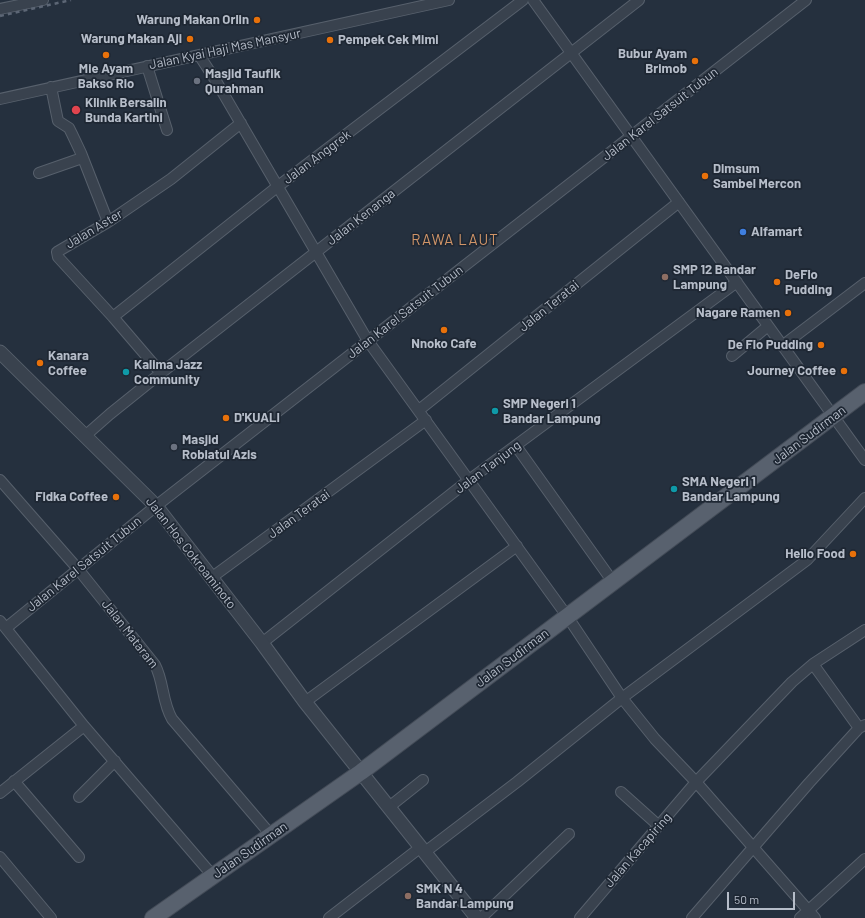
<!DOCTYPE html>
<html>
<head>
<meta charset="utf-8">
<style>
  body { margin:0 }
  #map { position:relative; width:865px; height:918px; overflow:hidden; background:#25303e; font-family:Barlow,sans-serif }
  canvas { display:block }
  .scale { position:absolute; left:727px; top:892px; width:68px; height:18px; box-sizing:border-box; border:2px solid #b6bdc9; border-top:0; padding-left:5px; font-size:12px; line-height:14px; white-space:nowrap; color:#b6bdc9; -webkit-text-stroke:3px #1e2733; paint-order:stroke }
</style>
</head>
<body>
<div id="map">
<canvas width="865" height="918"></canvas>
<div class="scale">50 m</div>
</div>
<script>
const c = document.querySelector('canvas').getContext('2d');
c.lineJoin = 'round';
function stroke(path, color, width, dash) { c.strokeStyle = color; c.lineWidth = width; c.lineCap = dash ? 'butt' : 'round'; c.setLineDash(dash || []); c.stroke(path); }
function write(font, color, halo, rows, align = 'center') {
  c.font = font + ' Barlow,sans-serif'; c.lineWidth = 3.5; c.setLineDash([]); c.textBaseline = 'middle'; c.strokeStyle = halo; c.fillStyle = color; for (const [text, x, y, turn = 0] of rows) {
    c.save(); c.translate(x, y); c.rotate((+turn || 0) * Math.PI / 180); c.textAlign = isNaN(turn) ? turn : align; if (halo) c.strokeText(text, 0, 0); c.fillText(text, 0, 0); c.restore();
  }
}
const minor = new Path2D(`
  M533,0L865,460
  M0,9L43,0
  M199,55L216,81L368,341L567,616L622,698L655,739L696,782L815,918
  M147,66L167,130
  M51,87L58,121L69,128L72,134L81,153L108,222
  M0,99L449,0
  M39,173L82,158
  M113,317L277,187L523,0
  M782,346L865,283
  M732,356L768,326
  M161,373L113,317L58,257L57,252L108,222L171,179L241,123
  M419,410L679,202
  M85,436L110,414L161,373L639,0
  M516,446L613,582
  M0,480L78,569L155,665C164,682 162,702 172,719L271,835
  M211,578L426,420
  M0,621L84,726L213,876
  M6,628L156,506L806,0
  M262,643L469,480L737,282
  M813,664L865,630
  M305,702L517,546
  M14,781L79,857
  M621,792L659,826
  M0,793L84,726
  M79,797L115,761
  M389,807L423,780
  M425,852L517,782L622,698L807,560L865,498
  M0,857L51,918
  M329,918L421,847
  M481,918L569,834
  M580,918L696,782L792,682L813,664L859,728
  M692,918L809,783L859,728L865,725
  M800,918L865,859`);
const tertiary = new Path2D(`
  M0,352L156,506L262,643L305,702L477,918`);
const primary = new Path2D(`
  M153,918L361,772L865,392`);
const rail = new Path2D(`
  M0,16L71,0`);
const markers = [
  [257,20,4,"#e8710a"],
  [190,39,4,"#e8710a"],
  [330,40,4,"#e8710a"],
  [106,55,4,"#e8710a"],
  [695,61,4,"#e8710a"],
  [197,81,4,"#6b7280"],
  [76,110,5,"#e0444e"],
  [705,176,4,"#e8710a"],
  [743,232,4,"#3f7fe0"],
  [665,277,4,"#8d6e63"],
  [777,282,4,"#e8710a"],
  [788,313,4,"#e8710a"],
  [444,330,4,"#e8710a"],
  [821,345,4,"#e8710a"],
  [40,363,4,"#e8710a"],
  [844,371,4,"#e8710a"],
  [126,372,4,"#0f9aa8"],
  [495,411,4,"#0f9aa8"],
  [226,418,4,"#e8710a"],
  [174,447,4,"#6b7280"],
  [674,489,4,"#0f9aa8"],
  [116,497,4,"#e8710a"],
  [853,554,4,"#e8710a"],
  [408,896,4,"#8d6e63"]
];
const poiNames = [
  ["Warung Makan Orlin",249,20,"right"],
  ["Warung Makan Aji",182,39,"right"],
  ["Pempek Cek Mimi",338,40],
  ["Bubur Ayam",687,54,"right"],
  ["Brimob",687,69,"right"],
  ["Mie Ayam",106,69,"center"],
  ["Bakso Rio",106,84,"center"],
  ["Masjid Taufik",205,74],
  ["Qurahman",205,89],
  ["Klinik Bersalin",85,103],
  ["Bunda Kartini",85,118],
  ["Dimsum",713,169],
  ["Sambel Mercon",713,184],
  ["Alfamart",751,232],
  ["SMP 12 Bandar",673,270],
  ["Lampung",673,285],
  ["DeFlo",785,275],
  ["Pudding",785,290],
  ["Nagare Ramen",780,313,"right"],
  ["Nnoko Cafe",444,344,"center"],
  ["De Flo Pudding",813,345,"right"],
  ["Kanara",48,356],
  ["Coffee",48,371],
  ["Kalima Jazz",134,365],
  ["Community",134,380],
  ["Journey Coffee",836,371,"right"],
  ["SMP Negeri 1",503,404],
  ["Bandar Lampung",503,419],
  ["D'KUALI",234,418],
  ["Masjid",182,440],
  ["Robiatul Azis",182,455],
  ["SMA Negeri 1",682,482],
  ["Bandar Lampung",682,497],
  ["Fidka Coffee",108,497,"right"],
  ["Hello Food",845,554,"right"],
  ["SMK N 4",416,889],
  ["Bandar Lampung",416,904]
];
const streetNames = [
  ["Jalan Kyai Haji Mas Mansyur",225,49,-12],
  ["Jalan Karel Satsuit Tubun",660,114,-38],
  ["Jalan Anggrek",317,157,-37],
  ["Jalan Kenanga",361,217,-38],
  ["Jalan Aster",94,229,-31],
  ["Jalan Teratai",549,306,-39],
  ["Jalan Karel Satsuit Tubun",405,312,-38],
  ["Jalan Sudirman",809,435,-37],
  ["Jalan Tanjung",488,467,-37],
  ["Jalan Teratai",299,514,-36],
  ["Jalan Hos Cokroaminoto",191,553,52],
  ["Jalan Karel Satsuit Tubun",84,564,-39],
  ["Jalan Mataram",130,634,52],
  ["Jalan Sudirman",512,658,-37],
  ["Jalan Sudirman",250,850,-35],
  ["Jalan Kacapiring",638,850,-49]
];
const quarterNames = [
  ["RAWA LAUT",455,240]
];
stroke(minor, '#57606c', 12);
stroke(tertiary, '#57606c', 15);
stroke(primary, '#434b57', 18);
stroke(minor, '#39424e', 10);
stroke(tertiary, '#39424e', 13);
stroke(primary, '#58616e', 16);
stroke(rail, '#5c6675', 2.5, [4, 4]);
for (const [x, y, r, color] of markers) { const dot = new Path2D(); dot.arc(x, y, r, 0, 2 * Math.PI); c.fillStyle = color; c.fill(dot); stroke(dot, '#1e2733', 1.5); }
write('bold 13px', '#b6bdc9', '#1e2733', poiNames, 'left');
write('13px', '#b6bdc9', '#1e2733', streetNames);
c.letterSpacing = '1px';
write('15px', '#d19568', '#1e2733', quarterNames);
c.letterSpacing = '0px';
</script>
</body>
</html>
